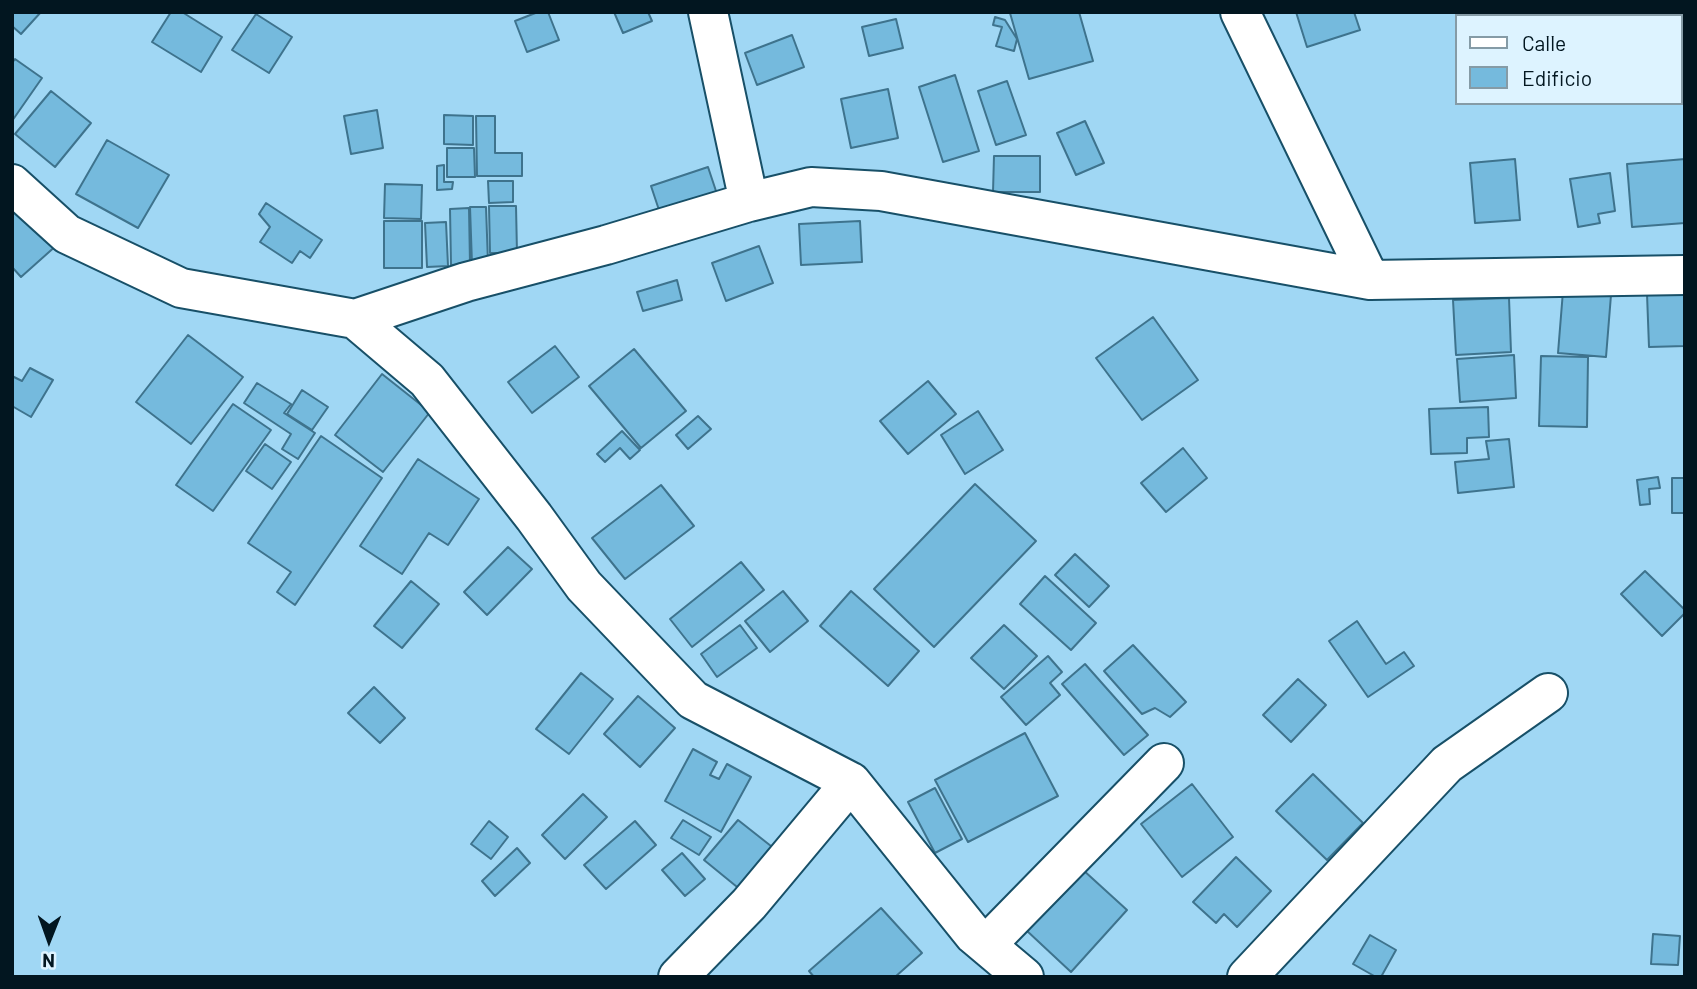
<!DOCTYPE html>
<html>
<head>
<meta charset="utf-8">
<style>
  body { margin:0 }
  #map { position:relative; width:1697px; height:989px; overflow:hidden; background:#a0d7f4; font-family:Barlow,sans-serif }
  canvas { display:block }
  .frame { position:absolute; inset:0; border:14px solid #021620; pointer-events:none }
  .legend { position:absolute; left:1455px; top:14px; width:228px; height:91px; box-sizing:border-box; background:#ddf3ff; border:2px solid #859ba6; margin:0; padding:9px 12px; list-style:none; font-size:21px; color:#021620 }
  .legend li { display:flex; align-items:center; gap:14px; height:35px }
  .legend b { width:35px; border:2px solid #859ba6 }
  .north { position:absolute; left:14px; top:905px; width:70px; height:70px; -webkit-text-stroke:5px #ddf3ff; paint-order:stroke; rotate:181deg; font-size:19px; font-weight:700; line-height:28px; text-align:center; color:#021620 }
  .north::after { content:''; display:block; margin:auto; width:24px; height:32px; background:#021620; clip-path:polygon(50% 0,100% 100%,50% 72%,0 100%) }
</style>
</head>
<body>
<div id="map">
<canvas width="1697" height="989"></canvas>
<div class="frame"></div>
<ul class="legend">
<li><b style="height:9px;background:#fff"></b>Calle</li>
<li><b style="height:19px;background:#75badd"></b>Edificio</li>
</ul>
<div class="north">N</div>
</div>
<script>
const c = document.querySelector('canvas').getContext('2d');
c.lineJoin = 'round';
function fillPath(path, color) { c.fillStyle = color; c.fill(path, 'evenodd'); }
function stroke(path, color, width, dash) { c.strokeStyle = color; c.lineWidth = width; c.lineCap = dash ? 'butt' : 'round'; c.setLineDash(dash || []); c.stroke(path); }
const building = new Path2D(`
  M12,12H41L21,34L12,26Z
  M171,12H182L222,37L201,72L152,42Z
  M538,12H548L559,40L527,52L515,21Z
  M614,12H648L652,21L623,33Z
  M1079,12L1093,61L1029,79L1010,13Z
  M1296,12H1354L1360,30L1307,47Z
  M1643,12H1685V26H1681V16H1644Z
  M256,14L292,37L269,73L232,50Z
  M995,17L1005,20L1017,39L1014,51L996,46L1002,27L993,25Z
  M896,19L903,48L869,56L862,27Z
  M792,35L804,67L757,85L745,53Z
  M15,59L42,78L12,121V63Z
  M955,75L979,151L943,162L919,87Z
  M1007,81L1026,135L996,145L978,91Z
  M888,89L898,138L851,148L841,99Z
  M51,91L91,123L55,167L15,134Z
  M377,110L383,148L351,154L344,116Z
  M444,115L473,116V145L444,144Z
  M476,116H495V153H522V176H477Z
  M1085,121L1104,163L1076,175L1057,133Z
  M107,140L169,175L138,228L76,194Z
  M447,148H474L475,177H447Z
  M994,156H1040V192H993Z
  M1515,159L1520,220L1475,223L1470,163Z
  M1685,159V223L1632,227L1627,164Z
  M444,165V182H453L452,189L437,190V166Z
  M708,167L718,197L661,216L651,186Z
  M1610,173L1615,211L1598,214L1600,223L1578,227L1570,179Z
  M488,181H513V202L489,203Z
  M385,184L422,185L421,219L384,218Z
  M266,203L322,240L310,258L300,251L292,263L260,242L270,227L259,214Z
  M489,206H516L517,253H490Z
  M470,207H486L488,263L472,264Z
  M469,208L470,264L451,265L450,209Z
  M12,209L58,244L21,277L12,267Z
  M384,221H422V268H384Z
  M860,221L862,262L801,265L799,224Z
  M446,222L448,266L427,267L425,223Z
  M759,246L773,283L726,301L712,263Z
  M677,280L682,300L643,311L637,292Z
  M1563,291L1611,295L1606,357L1558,353Z
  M1685,293V346L1649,347L1647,294Z
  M1509,298L1511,352L1456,355L1453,300Z
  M1153,317L1198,380L1142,420L1096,358Z
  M188,335L243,377L191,444L136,402Z
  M555,346L579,377L532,413L508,382Z
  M634,349L686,411L641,448L589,386Z
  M1514,355L1516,398L1460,402L1457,359Z
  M1541,356L1588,357L1587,427L1539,426Z
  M30,368L53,380L31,417L12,406V376L22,381Z
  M382,374L430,412L383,472L335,435Z
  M928,381L956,414L908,454L880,421Z
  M257,383L291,404L284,413L315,433L298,459L282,449L291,434L244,403Z
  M302,390L328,407L312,430L287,414Z
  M233,404L271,430L213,511L176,485Z
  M1488,407L1489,437L1467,438V453L1431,454L1429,409Z
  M978,411L1003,450L965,474L941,435Z
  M698,416L711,429L688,449L676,435Z
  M622,431L640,450L630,459L620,448L605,462L597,454Z
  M321,436L382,478L295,605L277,592L291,572L248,543Z
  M1509,439L1514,487L1458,493L1455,462L1489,459L1486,441Z
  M265,444L291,462L272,489L246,471Z
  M1183,448L1207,478L1166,512L1141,483Z
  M418,459L479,499L448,545L429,533L402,574L360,546Z
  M1658,477L1660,488L1649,489L1650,504L1640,505L1637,480Z
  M1672,478H1685V513H1672Z
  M975,484L1036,541L934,647L874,589Z
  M661,485L694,526L625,579L592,538Z
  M508,547L532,569L487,615L464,592Z
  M1075,554L1109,586L1089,607L1055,575Z
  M741,562L764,590L692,647L670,619Z
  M1645,571L1685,610V613L1662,636L1621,594Z
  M1045,576L1096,623L1071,650L1020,604Z
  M411,581L439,604L402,648L374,626Z
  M783,591L808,621L770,652L745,621Z
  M851,591L919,651L888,686L820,626Z
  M1357,621L1386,664L1404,652L1414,666L1368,697L1329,641Z
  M740,625L757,648L717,677L701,654Z
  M1004,625L1037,656L1004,689L971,658Z
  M1133,645L1186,702L1170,717L1155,708L1142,714L1104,671Z
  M1048,656L1062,672L1050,683L1060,695L1026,725L1001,697Z
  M1085,664L1148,735L1124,755L1062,684Z
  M581,673L613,699L569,754L536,729Z
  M1298,679L1326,705L1291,742L1263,715Z
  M374,687L405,718L380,743L348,713Z
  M638,696L675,728L640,767L604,734Z
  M1025,733L1058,796L968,842L935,780Z
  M693,749L717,762L710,775L719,779L727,764L751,777L721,832L665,801Z
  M1313,774L1363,823L1327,860L1276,811Z
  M1192,784L1233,837L1182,877L1141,824Z
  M935,788L962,839L935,853L908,802Z
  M583,794L607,817L565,859L542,835Z
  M683,820L711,837L699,855L671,838Z
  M738,820L776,850L742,891L704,860Z
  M489,821L508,837L491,859L471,844Z
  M635,821L656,845L606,889L584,865Z
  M517,848L530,863L495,896L482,881Z
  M682,853L705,879L685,896L662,870Z
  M1236,857L1271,891L1237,927L1224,914L1216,923L1193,902Z
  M1082,869L1127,910L1071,972L1026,930Z
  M881,908L922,953L895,977H814L809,971Z
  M1653,934L1680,936L1678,965L1651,964Z
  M1370,935L1396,950L1381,977H1376L1353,964Z`);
const minor = new Path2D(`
  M708,12L749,202
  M1240,12L1370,280
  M12,184L67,234L181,288L355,319L427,380L534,517L584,586L693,700L851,782L974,935L1024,977
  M355,319L466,282L606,245L749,202L811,187L881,191L1370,280L1685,275
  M986,945L1164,763
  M678,977L749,904L851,782
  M1247,977L1447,764L1548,693`);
fillPath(building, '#75badd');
stroke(building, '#3e738d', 2);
stroke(minor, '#185068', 42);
stroke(minor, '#fff', 38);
</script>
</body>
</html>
